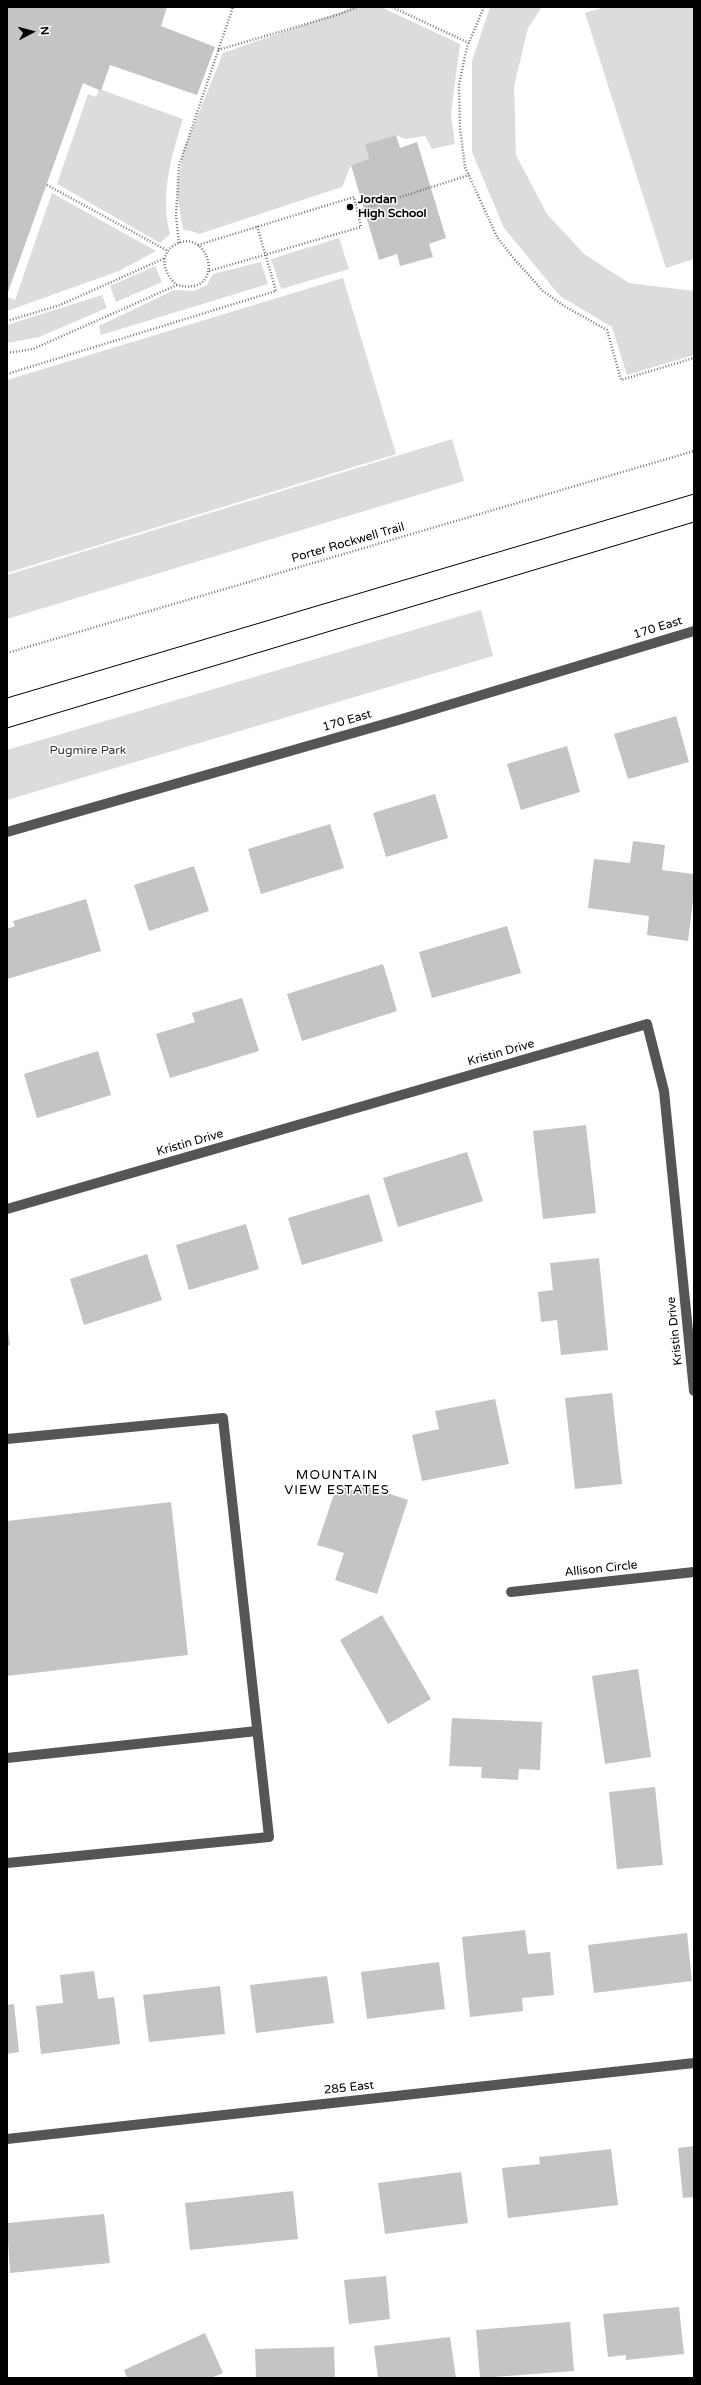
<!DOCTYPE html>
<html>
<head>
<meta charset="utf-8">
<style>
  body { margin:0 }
  #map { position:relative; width:701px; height:2385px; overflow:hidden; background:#fff; font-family:"Varela Round",sans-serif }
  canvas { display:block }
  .frame { position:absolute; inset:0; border:8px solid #000; pointer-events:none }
  .north { position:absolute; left:12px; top:12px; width:40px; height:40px; -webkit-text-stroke:3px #fff; paint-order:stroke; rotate:84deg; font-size:11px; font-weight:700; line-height:16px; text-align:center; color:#000 }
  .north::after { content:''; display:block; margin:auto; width:14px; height:18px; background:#000; clip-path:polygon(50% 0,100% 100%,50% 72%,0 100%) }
</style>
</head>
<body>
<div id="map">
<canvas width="701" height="2385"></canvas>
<div class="frame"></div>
<div class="north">N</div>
</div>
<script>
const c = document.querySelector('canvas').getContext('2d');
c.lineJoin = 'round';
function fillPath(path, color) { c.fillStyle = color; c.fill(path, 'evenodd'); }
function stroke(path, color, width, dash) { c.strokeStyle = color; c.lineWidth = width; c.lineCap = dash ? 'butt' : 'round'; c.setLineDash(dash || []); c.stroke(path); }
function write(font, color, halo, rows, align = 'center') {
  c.font = font + ' "Varela Round",sans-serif'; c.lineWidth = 3; c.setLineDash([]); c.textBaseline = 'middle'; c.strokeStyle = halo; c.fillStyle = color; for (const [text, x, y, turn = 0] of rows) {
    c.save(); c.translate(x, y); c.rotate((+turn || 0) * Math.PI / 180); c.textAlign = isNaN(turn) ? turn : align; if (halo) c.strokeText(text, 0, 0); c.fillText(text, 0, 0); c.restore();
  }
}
const green = new Path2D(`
  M355,7H381L460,44L451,114L455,144L432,149L425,136L405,139L396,135L365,144L369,159L351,165L342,187L199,234L191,231L183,230L177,193L183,152L223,53Z
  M490,7H542L528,28L514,86L516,155L547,214L584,254L629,283L694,291V355L627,375L612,327L560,296L504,228L472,152V61Z
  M605,7H694V259L666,268L585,13Z
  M99,89L183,119C171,157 160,195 170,234L160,243L57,184L88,94L96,97Z
  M52,193L156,251L119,271L7,311V297L15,300Z
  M339,238L349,269L281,289L271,259Z
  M261,262L268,284L101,335L99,326L174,290L194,291L207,285L213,274Z
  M155,266L162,282L116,302L110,286Z
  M343,278L396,454L7,573V380Z
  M102,295L107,308L39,337L7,343V325Z
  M452,439L464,481L7,619V575Z
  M481,610L493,656L7,800V750Z`);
const building = new Path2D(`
  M7,7H167L161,26L215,47L197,95L110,65L101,91L83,83L8,292Z
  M396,135L400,148L417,142L446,238L429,244L433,257L400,266L397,254L379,260L351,165L369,159L365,144Z
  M676,716L689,762L628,779L614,734Z
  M567,746L580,792L521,810L507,764Z
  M435,794L448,838L386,857L373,813Z
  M330,824L344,868L261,894L248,849Z
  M633,841L665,845L662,870L694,874V893L688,941L647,935L649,916L588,908L594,859L630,863Z
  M194,866L209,911L149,931L134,885Z
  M86,899L101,951L7,979V929L15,926L13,921Z
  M507,926L521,973L432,998L419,952Z
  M383,964L397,1011L302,1041L287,994Z
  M242,998L259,1051L170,1078L156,1034L195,1022L192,1013Z
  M98,1051L111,1095L37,1118L24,1074Z
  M586,1125L596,1213L543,1219L533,1131Z
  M467,1152L483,1201L398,1227L383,1178Z
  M369,1194L383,1241L302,1265L288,1218Z
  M246,1224L259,1269L189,1290L176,1245Z
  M147,1254L162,1300L84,1325L70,1279Z
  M599,1258L608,1350L561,1355L557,1320L541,1322L538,1292L553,1290L550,1263Z
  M7,1322L10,1345L7,1346Z
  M612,1393L622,1484L575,1489L565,1398Z
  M495,1399L509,1464L422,1481L412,1435L439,1429L435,1411Z
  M360,1484L408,1500L377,1594L335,1580L344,1553L317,1545L337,1485L358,1492Z
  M171,1502L188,1655L7,1676V1521Z
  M382,1615L431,1699L388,1724L340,1640Z
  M638,1669L651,1757L605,1764L592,1676Z
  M452,1718L542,1722L540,1770L519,1769L518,1780L481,1778L482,1767L449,1766Z
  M655,1787L663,1865L617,1869L609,1792Z
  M525,1930L528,1954L550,1952L554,1995L522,1998L523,2011L470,2017L462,1937Z
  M687,1933L692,1981L594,1993L588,1945Z
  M439,1962L445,2009L367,2019L361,1972Z
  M94,1971L98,1999L114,1997L120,2044L41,2054L36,2006L63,2003L60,1975Z
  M327,1976L334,2023L256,2033L250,1985Z
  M220,1986L225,2034L149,2042L143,1995Z
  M14,2004L19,2052L7,2054V2005Z
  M694,2146V2197L683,2198L678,2148Z
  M611,2149L618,2205L508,2218L502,2168L540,2164L539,2157Z
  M461,2172L468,2223L385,2234L378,2183Z
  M293,2191L298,2239L190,2250L185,2203Z
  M104,2214L110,2263L10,2273L7,2223Z
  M386,2276L390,2319L349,2324L344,2280Z
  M679,2307L684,2354L626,2360V2355L608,2357L603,2314Z
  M570,2322L574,2371L480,2378L476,2330Z
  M205,2333L223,2373L211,2378H127L124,2370Z
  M450,2337L456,2378H378L374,2346Z
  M334,2347L335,2378H256L255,2349Z`);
const path = new Path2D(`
  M392,7L469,43
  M484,7L467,47L459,84L460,128L465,167L497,237L515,260L543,291L564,306L607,330L621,380L694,358
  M218,50L340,14L357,7
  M47,185L168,251
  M357,211L469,175
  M179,243L176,216L179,166L233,7
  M198,245L354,197L361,227L209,271
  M7,321L60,305L165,258
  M7,353L33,349L177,285C229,298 209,222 173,246C158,257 165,275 177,285
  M7,374L276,291L257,226
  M7,653L694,451`);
const minor = new Path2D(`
  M7,832L402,719L694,631
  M7,1209L647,1024L664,1091L694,1391
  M7,1439L223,1418L269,1837L7,1863
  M511,1592L694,1572
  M7,1758L257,1731
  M7,2139L694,2063`);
const tram = new Path2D(`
  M7,698L694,494
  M7,728L694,522`);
const markers = [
  [350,207,4,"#000"]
];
const poiNames = [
  ["Jordan",358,200],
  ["High School",358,214]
];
const streetNames = [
  ["Porter Rockwell Trail",348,543,-16],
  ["170 East",658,628,-17],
  ["170 East",347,721,-16],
  ["Kristin Drive",501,1053,-16],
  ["Kristin Drive",190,1143,-16],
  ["Kristin Drive",675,1331,-96],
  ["Allison Circle",601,1569,-6],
  ["285 East",349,2088,-6]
];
const parkNames = [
  ["Pugmire Park",88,751]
];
const neighbourhoodNames = [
  ["MOUNTAIN",337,1476],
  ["VIEW ESTATES",337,1491]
];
fillPath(green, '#dcdcdc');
fillPath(building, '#c4c4c4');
stroke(path, '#777', 2.5, [1, 2]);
stroke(minor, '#555', 10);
stroke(tram, '#000', 1);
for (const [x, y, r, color] of markers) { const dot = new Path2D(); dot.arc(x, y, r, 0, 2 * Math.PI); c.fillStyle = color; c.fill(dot); stroke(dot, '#fff', 1.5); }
write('bold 12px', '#000', '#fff', poiNames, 'left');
write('12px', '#000', '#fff', streetNames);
write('12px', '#333', '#fff', parkNames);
c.letterSpacing = '1px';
write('13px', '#000', '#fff', neighbourhoodNames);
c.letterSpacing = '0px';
</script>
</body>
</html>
